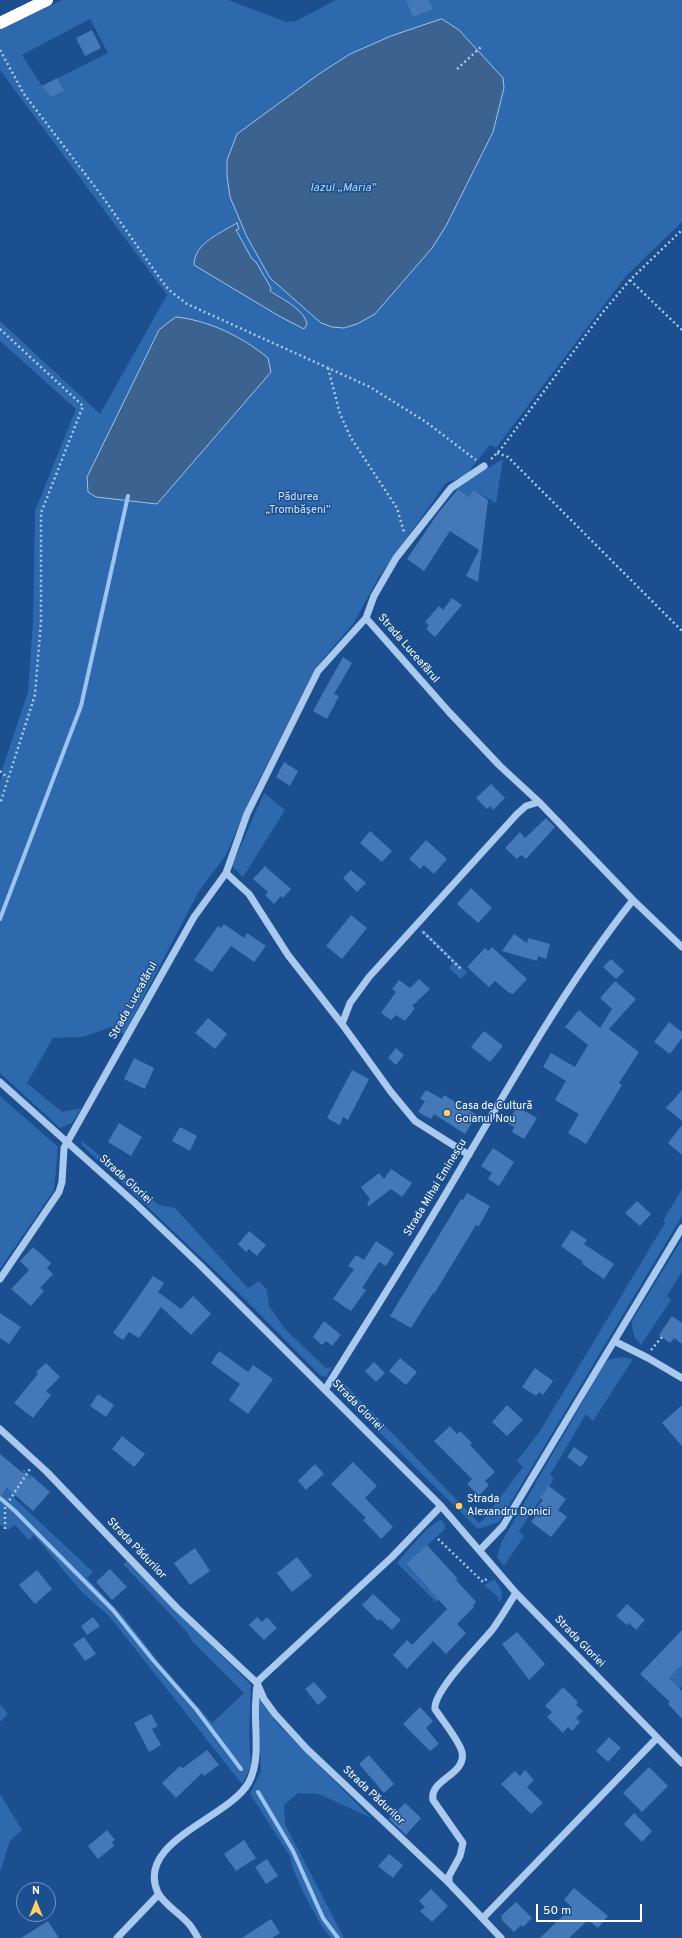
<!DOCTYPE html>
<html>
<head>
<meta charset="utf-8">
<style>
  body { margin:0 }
  #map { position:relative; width:682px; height:1938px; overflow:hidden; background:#1b4f8f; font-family:Overpass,sans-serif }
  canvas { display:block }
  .north { position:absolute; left:16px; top:1882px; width:40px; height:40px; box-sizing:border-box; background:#1b4f8f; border:1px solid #7695bc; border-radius:50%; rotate:0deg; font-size:11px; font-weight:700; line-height:16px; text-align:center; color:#fff }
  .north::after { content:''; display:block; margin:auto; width:14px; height:18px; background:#ffd166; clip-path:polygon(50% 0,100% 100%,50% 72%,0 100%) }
  .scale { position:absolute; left:536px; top:1904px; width:106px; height:18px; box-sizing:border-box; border:2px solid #fff; border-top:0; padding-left:5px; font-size:12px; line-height:14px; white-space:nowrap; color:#fff; -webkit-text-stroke:3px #1b4f8f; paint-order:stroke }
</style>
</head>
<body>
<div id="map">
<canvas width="682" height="1938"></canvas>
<div class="north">N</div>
<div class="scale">50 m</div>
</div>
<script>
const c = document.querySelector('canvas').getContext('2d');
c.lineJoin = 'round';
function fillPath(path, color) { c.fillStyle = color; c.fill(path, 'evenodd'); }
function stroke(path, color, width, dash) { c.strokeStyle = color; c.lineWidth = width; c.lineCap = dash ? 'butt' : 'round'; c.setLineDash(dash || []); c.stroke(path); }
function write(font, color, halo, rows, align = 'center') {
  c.font = font + ' Overpass,sans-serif'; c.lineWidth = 3; c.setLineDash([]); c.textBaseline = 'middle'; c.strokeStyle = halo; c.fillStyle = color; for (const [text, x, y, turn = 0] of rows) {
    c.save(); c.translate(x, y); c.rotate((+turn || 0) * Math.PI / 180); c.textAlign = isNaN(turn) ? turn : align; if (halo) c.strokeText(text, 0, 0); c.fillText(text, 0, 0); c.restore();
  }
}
const green = new Path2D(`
  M62,0H228L286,22L296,21L336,0H682V222L626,276L496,448L490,445L466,475L446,483L379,577L353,624L316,667L255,788L226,855L199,891L124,1034L111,1027L83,1037L53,1038L27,1083L62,1112L81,1108L72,1123L60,1128L0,1073V782L3,767L28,692L33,622L35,511L76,409L0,341V321L100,414L167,295L0,70V30ZM90,19L108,53L42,86L22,55ZM159,330L86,485L87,477Z
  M503,459L496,503L474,490L469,497L455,487Z
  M264,793L285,810L243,877L232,866Z
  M424,930L467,972L461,979L449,968L453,962L420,931Z
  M0,1096L58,1147L54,1190L0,1269Z
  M82,1141L159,1205L175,1208L248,1288L259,1281L267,1290L269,1306L285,1329L326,1368L332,1367L326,1377L320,1375L243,1297L81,1144Z
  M682,1189V1216L499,1522L478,1529L334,1388L341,1380L479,1523L484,1519L523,1467L517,1461L540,1431L665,1223L663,1221Z
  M682,1239V1272L667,1296L671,1300L641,1345C633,1337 632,1332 632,1321Z
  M621,1357L633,1359L593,1421L586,1414L550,1475L554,1479L519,1531L524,1536L504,1566L497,1557L501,1543L604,1365L608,1360Z
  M24,1469L32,1476L14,1498L93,1572L87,1578L123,1616L158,1661L212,1723L244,1693L192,1641L187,1632L123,1564L127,1561L251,1685L249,1737L251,1766L242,1784L109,1616L81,1591L34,1535L29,1540L15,1525L8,1530L0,1525V1490L4,1493Z
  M441,1520L445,1524L444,1530L406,1565L436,1597L457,1578L458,1579L436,1602L397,1563C407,1552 429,1523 441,1520Z
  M494,1579C500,1587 505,1593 499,1603L498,1597L484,1585Z
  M682,1665V1686L669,1701L657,1690Z
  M260,1699L277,1723L371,1818L319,1794L298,1793L284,1805L285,1824L344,1938H331L322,1927L303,1892L293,1869L290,1856L250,1794L261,1771L258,1709Z
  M0,1704L8,1714L0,1722Z
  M0,1794L22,1830L10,1841L0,1872Z`);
const water = new Path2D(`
  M442,19L459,30L503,78L504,88L493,132L446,226L432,248L375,314L357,324L344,328L332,327L321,323L270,278L247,237L230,197L227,176V160L237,134L319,74L350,54L391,36Z
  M237,223L239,229L236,230L252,259L256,262L271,288L270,291C282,299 304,309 307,324L304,329L279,316L194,265C194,243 221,233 237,223Z
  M176,317C208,320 243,337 268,358L271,372L157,504L96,497L88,492L87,477L159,330Z`);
const stream = new Path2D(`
  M0,919L81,706L128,496
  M0,1498L15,1511L113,1610L153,1660L196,1709L241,1769
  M258,1792L293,1851L323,1918L338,1938`);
const building = new Path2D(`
  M406,0H429L433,9L413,17Z
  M92,30L101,48L85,56L76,38Z
  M57,78L64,91L51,97L42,86Z
  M458,489L469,497L474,490L488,500L478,582L466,576L479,550L450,531L424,571L407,559L438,513Z
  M452,598L462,605L435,637L426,629L429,625L425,622L439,606L443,610Z
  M343,657L352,663L334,694L339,696L327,719L313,711Z
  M284,762L298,771L290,786L276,777Z
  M491,784L505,798L493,810L490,806L487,809L476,798Z
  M546,818L555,827L526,859L521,855L517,859L505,848L520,832L525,838Z
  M370,831L392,851L382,862L360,843Z
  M426,840L447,859L434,874L424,865L420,869L409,859Z
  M265,866L291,889L283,898L281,896L274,904L265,895L268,892L253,879Z
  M351,870L366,883L357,892L343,878Z
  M471,888L492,908L478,923L457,904Z
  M351,915L367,928L342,959L326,946Z
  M224,924L244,938L247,933L266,946L254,962L231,946L212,972L194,960L218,926L221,928Z
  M514,934L527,943L528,938L550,944L546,959L538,956L537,961L502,951Z
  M492,947L527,979L513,994L508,992L495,981L489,987L467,967L485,948L488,951Z
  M611,959L624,971L616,979L603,967Z
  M419,979L430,989L412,1006L415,1008L405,1021L396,1015L391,1020L381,1013L396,992L392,989L399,980L410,988Z
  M615,981L636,999L609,1029L639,1052L619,1083L622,1085L586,1144L568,1133L579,1114L555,1100L566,1081L543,1067L551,1053L575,1067L588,1045L565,1027L579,1010L600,1028L612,1009L600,998Z
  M208,1018L227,1034L215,1049L195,1033Z
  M669,1022L682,1032V1038L670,1054L654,1042Z
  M484,1031L503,1046L490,1062L471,1047Z
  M396,1048L404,1055L396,1065L388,1058Z
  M134,1058L154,1068L145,1089L124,1079Z
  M352,1070L369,1079L348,1120L343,1117L340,1125L327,1118Z
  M426,1090L442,1099L444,1095L477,1115L465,1134L434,1114L431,1119L418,1112L425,1101L420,1099Z
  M682,1090V1121L666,1108Z
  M517,1107L537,1118L524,1139L512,1132L514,1127L507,1123Z
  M119,1123L142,1137L131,1156L108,1142Z
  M682,1125V1155L668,1143Z
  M180,1127L197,1136L190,1151L172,1141Z
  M493,1148L514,1162L499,1186L488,1179L492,1173L481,1166Z
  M391,1169L412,1183L402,1197L391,1189L369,1206L367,1204L370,1199L361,1187L379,1173L384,1179Z
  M467,1193L490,1206L479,1226L476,1225L434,1294L433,1293L411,1328L390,1316L461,1199L463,1200Z
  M637,1201L651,1214L640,1226L625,1213Z
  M572,1230L587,1240L584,1244L614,1264L604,1279L582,1264L583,1262L561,1246Z
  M249,1231L266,1245L257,1256L249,1249L246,1252L238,1244Z
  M376,1241L394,1253L386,1266L379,1262L362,1288L366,1290L351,1311L333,1299L354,1269L348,1266L356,1255L364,1260Z
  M33,1247L51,1263L47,1268L53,1274L40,1288L44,1291L31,1306L11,1289L29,1270L20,1261Z
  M153,1276L164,1283L158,1292L181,1309L193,1296L211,1314L191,1335L161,1307L139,1338L129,1332L123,1340L113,1333Z
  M0,1313L21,1327L9,1344L0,1338Z
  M672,1316L682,1323V1344L674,1338L670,1343L659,1335Z
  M324,1321L341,1335L332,1346L326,1341L322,1345L313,1337Z
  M219,1351L248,1372L253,1365L273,1379L248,1414L229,1400L240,1384L211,1363Z
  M400,1358L417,1372L406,1385L389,1371Z
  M374,1362L385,1373L376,1382L365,1371Z
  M46,1363L60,1377L46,1391L51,1395L33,1418L14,1403L38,1374L36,1372Z
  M535,1368L553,1381L543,1395L539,1392L536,1396L522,1387Z
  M98,1394L114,1405L106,1417L90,1406Z
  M507,1405L523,1420L507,1436L492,1422Z
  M682,1405V1446L662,1423Z
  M450,1426L457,1434L460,1431L472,1443L470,1445L495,1472L485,1481L489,1485L479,1496L467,1484L472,1479L434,1441Z
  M122,1436L145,1454L134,1467L112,1449Z
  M574,1447L588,1457L581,1467L567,1457Z
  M0,1454L30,1479L32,1476L50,1492L33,1511L7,1488L0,1497Z
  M353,1462L377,1486L365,1498L393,1527L381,1539L363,1520L366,1518L331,1484Z
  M315,1464L324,1474L306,1490L298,1481Z
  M549,1486L566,1499L558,1510L567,1517L551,1537L531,1522L539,1511L536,1508L543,1500L540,1498Z
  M427,1545L457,1578L455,1579L476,1602L473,1606L474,1607L457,1624L466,1633L446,1654L433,1641L407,1669L393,1655L407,1640L412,1645L447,1609L406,1564Z
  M195,1548L210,1571L190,1585L174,1563Z
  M297,1557L312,1576L292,1592L277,1573Z
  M110,1569L127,1587L112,1600L96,1582Z
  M37,1570L52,1589L35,1604L19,1585Z
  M373,1594L401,1620L392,1630L380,1619L378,1621L362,1605Z
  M627,1604L645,1620L636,1630L629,1623L627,1625L616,1616Z
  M93,1617L100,1626L87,1635L81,1626Z
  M257,1617L262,1622L267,1617L277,1628L264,1640L249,1625Z
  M682,1630V1665L669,1678L682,1691V1719L668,1704L670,1702L640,1674Z
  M517,1632L545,1664L529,1680L502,1644Z
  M84,1637L96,1654L85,1661L73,1644Z
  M314,1682L327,1697L318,1705L305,1689Z
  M563,1687L578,1702L576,1705L583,1711L576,1718L580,1722L572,1731L568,1727L563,1733L547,1717L552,1712L545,1706Z
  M420,1707L433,1721L426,1728L439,1744L430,1751L403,1724Z
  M151,1714L158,1726L152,1729L161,1745L149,1752L134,1723Z
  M609,1737L621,1748L608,1762L596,1751Z
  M207,1750L219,1765L204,1776L202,1773L176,1798L162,1783L180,1766L183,1768Z
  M369,1755L394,1784L384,1793L359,1764Z
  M649,1767L668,1786L642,1812L623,1793Z
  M525,1770L534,1780L527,1787L543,1803L531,1814L501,1784L515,1771L520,1776Z
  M405,1803L421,1818L406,1835L389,1819Z
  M634,1813L652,1831L642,1842L624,1824Z
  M107,1830L115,1840L112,1842L114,1846L98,1859L88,1846Z
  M244,1840L256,1858L236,1871L224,1854Z
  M389,1854L403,1865L393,1878L378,1866Z
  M267,1859L278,1876L266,1884L255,1867Z
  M574,1888L608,1916L598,1928L588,1920L569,1938H540L572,1907L564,1900Z
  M431,1889L448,1906L432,1922L420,1911L425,1907L419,1901Z
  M516,1902L532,1918L523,1927L521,1925L514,1932L501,1919L503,1918L501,1916Z
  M271,1919L280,1933L272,1938H242Z
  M48,1921L59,1938H21Z`);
const path = new Path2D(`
  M0,50L24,94L102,196L159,277L169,290L187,304L370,387L426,422L476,460
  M457,69L481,47
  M630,280L682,330
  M0,329L83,406L41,513V621L35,695L0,804
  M328,368L340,414L351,438L397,508L404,532
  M497,453L508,457L682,631
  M491,459L501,449L603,312L630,280L682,230
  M0,771L8,778
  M423,932L461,969
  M651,1350L662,1337
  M5,1529V1507L30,1469
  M438,1539L483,1582L489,1577`);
const minor = new Path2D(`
  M366,618L449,712L500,766L539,802L633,900L682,947
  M226,873L249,894L288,955L342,1024L391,1092L415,1121L469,1155
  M342,1024L350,1003L369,977L517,814L526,806L539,802
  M0,1082L135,1203L200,1265L441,1506L516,1593L682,1763
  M0,1279L59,1192L62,1182L64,1148L194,917L226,873L247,814L318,671L366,618L374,596L396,558L451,488L484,466
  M614,1341L648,1358L682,1378
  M325,1390C362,1330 400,1271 436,1210C499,1105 557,996 633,900
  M0,1429L47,1472L177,1608L257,1683L264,1699L275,1714L307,1749L449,1883L501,1938
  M480,1550L503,1526L682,1228
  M449,1883V1876L460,1856L463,1843L433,1800C429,1779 467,1775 462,1752C459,1740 442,1720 435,1709C433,1691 479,1646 492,1630C501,1618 508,1605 516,1593
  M483,1918L657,1738
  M117,1938L159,1894
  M198,1938C195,1933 192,1927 188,1923C179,1913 164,1904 158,1893C134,1841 230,1818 249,1782C262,1757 253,1725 256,1698C256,1692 256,1686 259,1680L392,1557L441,1506`);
const highway = new Path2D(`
  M0,23L47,0`);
const markers = [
  [447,1113,4,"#ffd166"],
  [459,1506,4,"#ffd166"]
];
const parkNames = [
  ["Pădurea",298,498],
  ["„Trombășeni”",298,511]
];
const streetNames = [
  ["Strada Luceafărul",408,649,49],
  ["Strada Luceafărul",134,1001,-61],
  ["Strada Gloriei",125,1180,42],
  ["Strada Mihai Eminescu",436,1188,-59],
  ["Strada Gloriei",357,1406,45],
  ["Strada Pădurilor",136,1549,46],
  ["Strada Gloriei",579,1642,46],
  ["Strada Pădurilor",373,1796,43]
];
const poiNames = [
  ["Casa de Cultură",455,1107],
  ["Goianul Nou",455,1120],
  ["Strada",467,1500],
  ["Alexandru Donici",467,1513]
];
const waterNames = [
  ["Iazul „Maria”",343,189]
];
fillPath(green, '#2e69ad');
fillPath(water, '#3c6290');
stroke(water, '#9cc4f0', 1);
stroke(stream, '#9cc4f0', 4);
fillPath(building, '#4478b7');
stroke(path, '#a9c9ee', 2.5, [2, 3]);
stroke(minor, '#a9c9ee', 7);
stroke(highway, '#fff', 12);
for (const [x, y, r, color] of markers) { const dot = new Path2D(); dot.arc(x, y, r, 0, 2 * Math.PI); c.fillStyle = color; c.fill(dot); stroke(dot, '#1b4f8f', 1.5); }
write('11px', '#cfe3fa', '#1b4f8f', parkNames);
write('11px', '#fff', '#1b4f8f', streetNames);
write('11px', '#fff', '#1b4f8f', poiNames, 'left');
write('italic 12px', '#b5d3f5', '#1b4f8f', waterNames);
</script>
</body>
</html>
